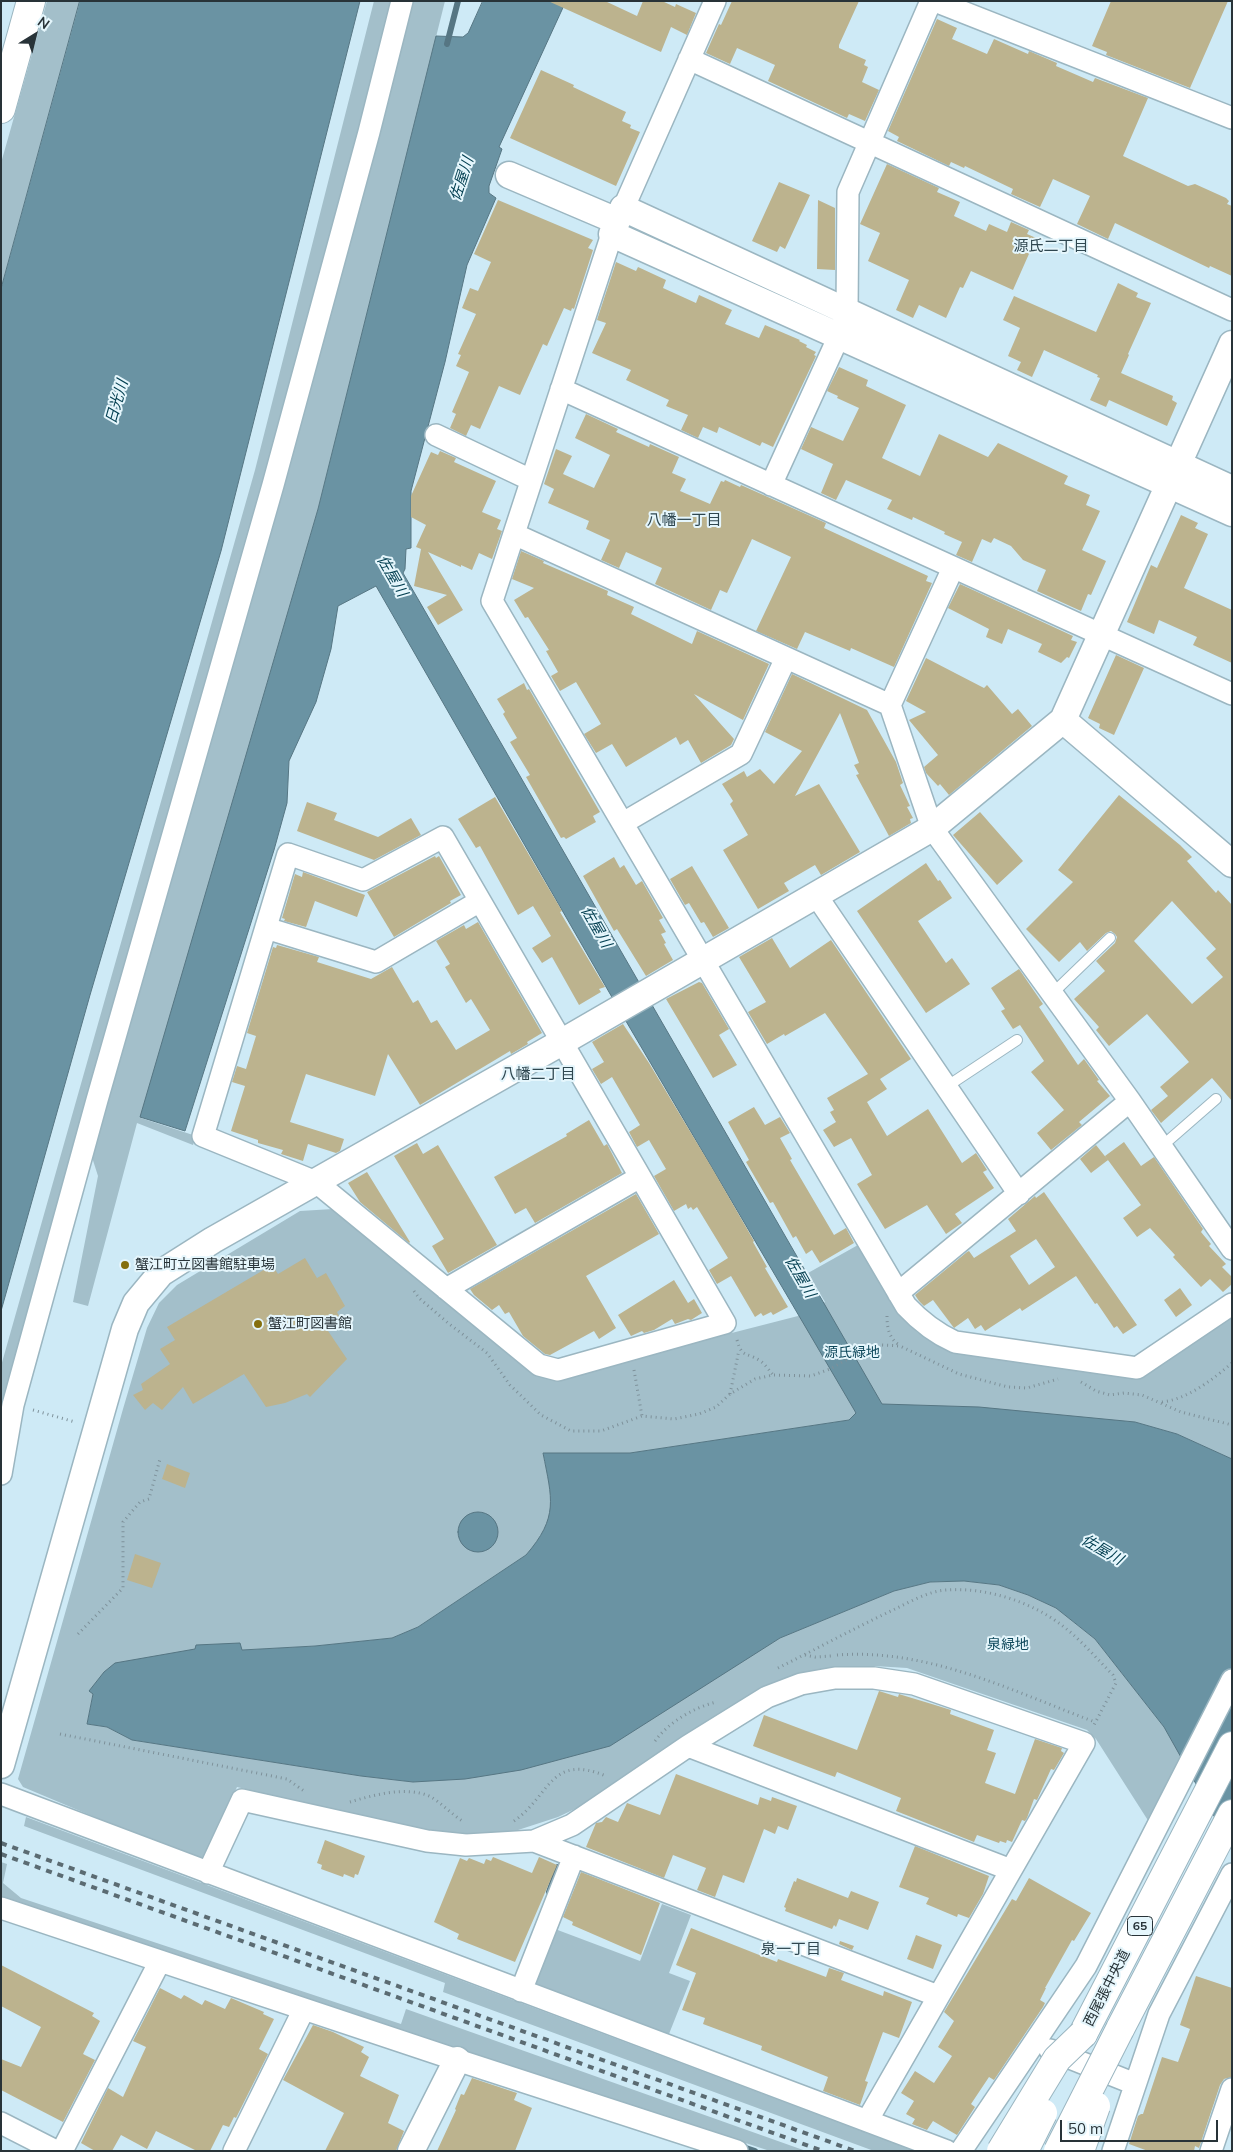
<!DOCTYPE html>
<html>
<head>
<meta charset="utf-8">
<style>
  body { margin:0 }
  #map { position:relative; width:1233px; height:2152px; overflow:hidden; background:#ceeaf6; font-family:Mulish,sans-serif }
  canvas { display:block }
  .frame { position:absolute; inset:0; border:2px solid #283338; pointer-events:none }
  .north { position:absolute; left:10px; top:10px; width:50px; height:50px; -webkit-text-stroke:4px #e5f6fc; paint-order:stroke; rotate:36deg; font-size:14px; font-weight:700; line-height:20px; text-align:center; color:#283338 }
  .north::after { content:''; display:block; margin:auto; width:18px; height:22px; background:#283338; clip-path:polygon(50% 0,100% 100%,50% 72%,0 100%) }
  .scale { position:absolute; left:1060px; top:2120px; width:158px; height:22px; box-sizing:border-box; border:2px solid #283338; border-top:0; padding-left:6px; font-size:15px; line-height:18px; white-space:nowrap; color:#283338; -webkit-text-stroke:4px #e5f6fc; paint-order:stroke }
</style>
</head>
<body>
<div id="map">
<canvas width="1233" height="2152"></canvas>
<div class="frame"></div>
<div class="north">N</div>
<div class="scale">50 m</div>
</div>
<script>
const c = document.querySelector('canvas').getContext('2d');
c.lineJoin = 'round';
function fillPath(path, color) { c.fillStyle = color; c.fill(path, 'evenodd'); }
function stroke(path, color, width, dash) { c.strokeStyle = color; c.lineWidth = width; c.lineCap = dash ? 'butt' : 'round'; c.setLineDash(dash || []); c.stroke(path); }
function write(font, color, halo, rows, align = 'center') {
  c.font = font + ' Mulish,"Noto Sans JP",sans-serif'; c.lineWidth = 4; c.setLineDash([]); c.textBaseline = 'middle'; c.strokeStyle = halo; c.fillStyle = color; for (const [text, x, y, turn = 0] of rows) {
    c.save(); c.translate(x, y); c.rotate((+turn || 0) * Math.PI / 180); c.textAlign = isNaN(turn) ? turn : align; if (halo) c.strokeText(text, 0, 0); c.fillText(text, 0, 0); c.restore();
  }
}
const green = new Path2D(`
  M47,1H80L1,289V163Z
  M374,1H392L347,175L1,1433V1366L255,470Z
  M411,1H445L318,509L141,1118L196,1136L193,1145L137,1123L88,1306L73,1302L98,1176L90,1151Z
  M333,1209L516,1361L537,1374L560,1377L798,1316L825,1302L808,1273L858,1245L896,1310L917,1332L935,1343L1141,1377L1232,1315V1459L1177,1434L1135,1422L856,1413L849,1420L630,1453H543C545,1468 552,1484 552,1499C552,1522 540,1539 526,1555L418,1627L392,1638L315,1646L242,1650L196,1646V1649L93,1694L87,1724L107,1727L132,1740L361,1776L413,1782L722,1673L780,1638L894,1591L930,1582L964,1581L999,1585L1028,1595L1056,1608L1095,1639L1164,1727L1182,1756L1149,1822L1096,1739L1087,1730L907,1668L874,1666L834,1668L600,1797L558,1817L515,1831L463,1836L424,1832L237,1787L205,1856L199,1861L23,1787L18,1779L123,1409L147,1328L159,1303L177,1285L300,1211Z
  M26,1817L915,2151H874L443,1992L445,1983L24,1826Z
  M1,1862L7,1864L3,1883L21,1898L401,2024L406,2009L806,2151H770L1,1899Z
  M662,1904L691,1915L669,1973L690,1981L667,2039L538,1986L535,1981L555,1929L640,1961Z`);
const water = new Path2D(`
  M80,1H360L221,551L90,995L1,1311V289Z
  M483,1H566L499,147L502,149L489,186V193L496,198L467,265L445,362L411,491V548L406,549L405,569L403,573L882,1404L979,1407L1135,1422L1177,1434L1232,1459V1848L1164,1727L1095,1639L1056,1608L1028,1595L999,1585L964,1581L930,1582L894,1591L780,1638L610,1746L521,1770L465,1779L413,1782L361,1776L132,1740L107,1727L87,1724L93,1694L89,1691L104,1672L115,1663L195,1649L196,1645L240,1643L242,1650L315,1646L392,1638L418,1627L526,1555C559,1517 552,1499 543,1453H630L849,1420L856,1413L613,999L376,586L338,606L331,649L316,702L289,761L287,803L274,850L185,1131L140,1117L318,509L436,36L463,37L468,33Z
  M458 1532a20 20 0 1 1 40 0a20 20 0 1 1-40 0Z`);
const stream = new Path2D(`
  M447,44L458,1
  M549,1892L558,1867
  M740,2146L755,2151`);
const building = new Path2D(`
  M548,1H605L637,16L643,1H662L675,7L676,4L696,13L687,35L671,27L661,52Z
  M732,1H859L839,45V48L866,60L864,65L868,67L862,82L879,90L865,121L849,114L847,118L768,81L775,65L737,48L730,64L706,53L719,24L721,25Z
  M1111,1H1228L1190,88L1106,55L1107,52L1092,46Z
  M937,19L957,28L952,39L987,54L994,39L1028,54L1029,51L1057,63L1056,66L1093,82L1095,78L1148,98L1123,156L1188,186L1195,184L1226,198L1229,201L1227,204L1232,206V276L1210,266L1209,268L1115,223L1108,239L1077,224L1090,196L1053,179L1040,207L1011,194L1013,189L965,166L964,168L951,162L949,166L897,141L899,137L888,131Z
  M541,70L574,85L573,87L626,112L622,121L631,125L630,128L640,132L616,186L510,138Z
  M887,164L939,188L937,192L960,202L954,216L986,231L989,224L1007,232L1011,222L1029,230L1027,234L1036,238L1013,290L971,271L963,288L960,287L946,318L919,305L913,318L896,310L909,280L868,261L880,233L860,224Z
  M779,182L810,195L785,249L780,246L777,252L752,241Z
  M498,200L593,240L588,248L593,250L574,309L572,308L571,311L564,308L547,346L543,344L520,395L499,386L480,429L471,425L466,436L450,428L456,414L452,412L469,372L456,366L461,355L458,354L476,314L462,308L470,288L478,291L491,262L474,254Z
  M818,200L835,208V270L817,269Z
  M616,262L636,271L638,267L666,280L663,288L696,303L699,295L732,310L725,324L759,338L765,325L800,340L799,341L807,345L806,347L816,352L814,355L816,356L773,447L762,442L760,446L719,427L717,433L703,427L698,438L681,430L688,415L666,406L669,400L626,380L631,370L592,353L606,323L597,320Z
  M1118,283L1138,293L1136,297L1151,303L1128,354L1129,355L1121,373L1173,396L1172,400L1177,403L1167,426L1109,400L1106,407L1090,400L1100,378L1097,377L1098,375L1044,350L1032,377L1017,370L1021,362L1008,356L1020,328L1003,320L1014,296L1096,332Z
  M839,367L868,380L866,386L906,405L882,458L920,476L939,434L988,457L998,443L1068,476L1064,484L1090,495L1086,505L1100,511L1082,550L1106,561L1091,595L1088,594L1081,611L1037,591L1046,570L1023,560L1011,546L994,538L991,543L982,539L972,562L956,555L962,542L944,534L945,532L913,517L912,520L887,509L892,500L846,480L836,500L821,493L833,464L801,449L811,427L843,441L859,408L837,398L838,396L827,391Z
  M586,414L618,429L616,432L649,447L650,444L679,457L672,473L686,479L680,491L710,504L721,481L724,482L725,480L740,487L741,485L826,523L824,528L928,576L926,581L932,583L894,667L851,648L850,651L805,632L797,649L756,631L791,557L752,539L727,593L720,590L711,610L655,584L662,568L626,552L619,568L601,560L610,540L586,529L589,521L548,503L554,489L544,484L556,449L572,456L563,474L594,488L610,455L575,438Z
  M440,451L456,458L454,462L496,481L482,512L501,520L497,529L502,531L492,559L479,553L472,570L461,565V567L428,552L463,610L438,625L427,607L447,595L414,586L421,549L416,547L426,525L411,517V496L431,452L438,455Z
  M1181,515L1198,523L1195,528L1208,534L1184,588L1232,610V663L1193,645L1197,637L1159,620L1154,634L1127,622L1151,565L1157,568Z
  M521,551L544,561L543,563L608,591L607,595L634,607L631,614L692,644L697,631L769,664L743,720L694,694L734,739L731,745L701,763L688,740L680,745L676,737L626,767L612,744L596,753L584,734L601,724L576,682L560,691L551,676L558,672L546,651L549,650L528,617L525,618L514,600L534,588L512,579Z
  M960,584L1073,636L1071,640L1077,642L1069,658L1067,657L1061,663L1038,652L1042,644L1008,629L1002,644L986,637L989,629L948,608Z
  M1116,655L1144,668L1114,735L1099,728L1100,724L1088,718Z
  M926,658L984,688L987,685L1012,714L1018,709L1032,726L949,795L940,784L938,786L926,773L924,767L938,755L909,720L926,712L906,701Z
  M792,674L867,710L896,762L903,783L900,785L910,806L907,807L913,818L910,819L911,823L889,836L856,775L859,774L854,765L859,763L840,713L795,796L819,784L860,852L821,875L815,865L784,883L789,891L758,909L723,850L748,835L730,804L733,801L722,784L744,771L747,777L760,769L774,784L802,751L765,732Z
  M524,683L527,690L529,689L600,812L593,816L596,822L566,839L564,837L561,838L526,777L530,775L510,742L517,738L503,714L505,712L497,699Z
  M1119,795L1180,845L1192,857L1187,861L1216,893L1218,890L1232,905V1101L1212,1078L1161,1123L1151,1110L1168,1096L1160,1087L1189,1062L1147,1014L1109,1046L1096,1030L1099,1027L1074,999L1105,971L1096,961L1115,943L1117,937L1115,934L1111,931L1106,933L1087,951L1080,942L1059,962L1026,929L1073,882L1058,870ZM1172,901L1216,949L1206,958L1223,977L1192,1004L1134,941Z
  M495,797L562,911L560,912L605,987L599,989L601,992L579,1005L552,957L542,963L532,948L551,936L533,906L518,915L480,846L476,848L458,819Z
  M307,802L337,813L334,820L378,837L411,818L421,835L374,860L297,831Z
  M980,812L1023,861L997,885L953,835Z
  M435,856L436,858L439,856L461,895L450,901L451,903L394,937L367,892Z
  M614,857L620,868L624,865L636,885L642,881L663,918L659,920L666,932L661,934L666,943L664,944L673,960L646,976L617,929L614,931L583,876Z
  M926,863L938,881L940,880L952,898L918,921L946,963L952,958L970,984L926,1013L857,911Z
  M692,866L729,928L713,937L704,922L701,923L689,903L685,905L670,879Z
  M303,872L365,895L357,917L315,901L306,927L284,921L285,919L282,918L295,874L302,877Z
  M478,922L542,1033L527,1042L528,1044L511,1054L510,1051L420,1105L388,1054L375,1096L306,1074L290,1122L344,1139L340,1151L336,1153L308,1144L303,1161L281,1154L283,1150L258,1143V1140L231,1131L245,1086L232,1082L237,1066L246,1069L256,1036L247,1033L273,947L276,948L277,945L319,957L317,962L371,979L392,967L413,1003L418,1000L431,1023L437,1020L456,1050L490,1030L471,999L466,1003L445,967L450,964L436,941L464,925L466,929Z
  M772,938L790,968L831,940L911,1059L880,1079L887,1089L867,1102L887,1136L928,1109L962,1163L976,1153L987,1170L983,1172L994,1188L955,1214L962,1223L946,1234L927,1205L885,1229L857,1184L872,1175L851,1138L834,1147L823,1130L836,1122L830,1112L834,1110L827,1098L868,1074L825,1013L785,1036L784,1034L767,1044L748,1012L766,1002L739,957Z
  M1019,969L1043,1004L1039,1007L1078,1065L1084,1059L1099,1080L1097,1081L1110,1096L1079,1122L1082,1125L1051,1150L1037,1133L1064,1110L1031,1072L1044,1061L1020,1025L1013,1029L1001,1011L1005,1009L991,988Z
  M699,982L702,983L729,1029L719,1035L737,1065L713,1078L666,999Z
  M623,1024L649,1063L712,1168L754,1241L753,1242L767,1267L765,1268L788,1307L773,1315L771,1312L763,1316L761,1313L755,1317L731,1276L717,1284L709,1270L728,1258L697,1207L693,1210L691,1207L688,1209L686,1204L674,1211L654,1176L666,1169L649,1140L637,1147L629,1132L640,1125L612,1077L601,1084L592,1069L604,1062L592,1042Z
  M754,1107L765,1125L780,1117L790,1133L780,1138L792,1159L790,1160L834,1235L846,1228L854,1243L820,1263L812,1250L806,1254L796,1236L793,1238L773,1202L770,1203L746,1162L749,1160L728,1122Z
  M589,1120L604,1146L607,1144L622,1173L535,1223L526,1208L515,1214L494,1177L567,1136L566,1134Z
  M1124,1142L1141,1166L1154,1157L1203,1229L1201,1232L1211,1244L1209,1246L1226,1264L1222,1267L1232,1277V1284L1223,1292L1210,1279L1201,1287L1173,1257L1175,1255L1150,1228L1137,1237L1123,1218L1141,1205L1105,1156Z
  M417,1143L423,1154L438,1145L497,1245L448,1273L432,1246L444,1239L394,1156Z
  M1096,1145L1108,1160L1091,1173L1080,1159Z
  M367,1172L410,1242L409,1243L360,1202L348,1183Z
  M1044,1192L1137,1325L1123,1334L1117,1326L1114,1328L1097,1303L1095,1304L1076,1276L1022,1311L1020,1308L985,1331L981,1325L975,1329L968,1318L954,1328L933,1300L924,1306L919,1301L915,1295L967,1252L969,1251L974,1258L1016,1231L1008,1219L1035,1196L1036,1198ZM1036,1239L1055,1267L1029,1285L1010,1256Z
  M636,1194L659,1234L586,1276L616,1328L599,1339L594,1331L550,1355L545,1354L523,1336L509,1312L505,1314L499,1305L492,1310L474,1295L470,1289Z
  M305,1258L317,1278L326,1273L345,1306L337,1312L339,1316L324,1325L347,1359L310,1397L307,1394L285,1403L266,1407L244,1374L193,1404L183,1387L162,1410L153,1403L145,1410L133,1395L143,1390L141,1384L170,1364L160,1349L175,1340L167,1327L272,1265L278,1274Z
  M674,1280L688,1303L694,1299L702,1313L691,1320L688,1319L675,1324L672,1319L654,1330L644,1333L642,1331L631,1336L618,1315Z
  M1180,1288L1192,1305L1176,1317L1164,1300Z
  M167,1464L190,1473L185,1488L162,1479Z
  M135,1554L161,1563L152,1588L127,1580Z
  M879,1691L898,1697L899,1694L902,1695L935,1705L951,1710L950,1714L994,1730L987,1750L996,1753L985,1783L1015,1794L1035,1739L1062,1748L1061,1751L1064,1753L1054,1770L1051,1769L1037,1800L1034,1799L1027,1818L1025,1821L1022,1820L1012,1842L1007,1840L1006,1843L1000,1841L999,1843L977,1835L974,1842L896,1811L901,1798L837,1772L835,1777L753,1746L764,1715L857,1750Z
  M676,1774L758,1805L760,1797L771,1801L772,1797L797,1806L788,1830L778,1826L775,1834L764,1829L744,1883L723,1875L715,1897L697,1890L706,1868L673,1855L664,1878L586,1847L596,1823L602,1822L606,1817L618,1822L627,1803L660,1815Z
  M325,1840L365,1856L358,1875L355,1874L354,1878L344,1874L343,1877L321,1869L322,1865L317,1863Z
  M915,1846L989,1876L983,1894L969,1918L958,1914L957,1917L926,1904L929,1898L899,1887Z
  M493,1857L532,1873L539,1857L557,1865L515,1962L457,1939L459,1934L434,1922L460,1858L467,1861L469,1858L484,1864L486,1859L491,1861Z
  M581,1872L660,1903L641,1955L572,1925L573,1922L563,1917Z
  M797,1878L848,1898L851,1891L879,1902L868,1930L839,1919L836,1927L834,1925L832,1929L785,1911L786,1908L784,1907L794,1881L796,1882Z
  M1029,1878L1091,1913L1074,1941L1072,1940L1045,1988H1046L1040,2000L1045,2003L1043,2007L994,2080L989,2077L971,2104L975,2107L957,2135L933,2121L927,2130L912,2124L915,2119L906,2114L914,2101L901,2093L915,2071L934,2083L952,2056L938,2047L954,2021L944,2012L1012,1899L1016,1901Z
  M691,1928L777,1962L778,1959L826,1977L829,1968L844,1973L841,1980L883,1996L884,1991L912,2002L899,2038L883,2032L865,2081L868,2082L860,2105L823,2091L828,2077L761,2050L762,2046L703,2024L705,2018L682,2010L696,1973L676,1965Z
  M916,1935L942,1945L933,1969L907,1959Z
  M840,1941L854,1946L852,1950L839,1944Z
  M1,1965L94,2013L92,2016L100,2021L83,2054L95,2060L63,2122L1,2090V2059L21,2067L41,2027L1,2006Z
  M1196,1976L1232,1988V2077L1224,2079L1220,2085L1199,2148L1195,2146L1194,2151H1148L1129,2144L1138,2116L1141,2114H1143L1162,2057L1178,2062L1190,2029L1180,2025Z
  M160,1988L181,1999L184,1995L202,2005L205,2000L225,2009L231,1998L264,2012L263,2014L274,2019L259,2049L268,2054L236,2118L234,2117L229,2127L223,2125L210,2151H197L156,2131L147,2149L121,2135L112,2151H95L81,2143L108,2088L123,2097L146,2047L133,2041Z
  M313,2025L333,2032L364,2047L361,2052L369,2057L360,2076L399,2095L388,2123L404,2131L396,2151H325L344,2113L283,2080Z
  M472,2078L517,2093L514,2100L532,2108L515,2151H437L456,2110L455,2109L461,2094L464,2095Z`);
const path = new Path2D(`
  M414,1291L419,1298L448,1323L487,1353L510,1385L541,1415L571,1431H601L642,1416L674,1419L699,1414L716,1407L730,1394L755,1379L773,1375L811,1376L830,1369L864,1350L882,1345L900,1346L959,1374L1008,1387L1027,1388L1058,1379
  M887,1316C887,1328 889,1338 899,1345
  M737,1340C742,1358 746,1352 759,1360C765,1364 769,1370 773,1375
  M634,1370L642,1416
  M1081,1382L1096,1391L1110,1395L1124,1393L1142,1395L1181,1412L1232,1425
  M730,1394L739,1350
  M1162,1402C1188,1399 1212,1380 1232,1363
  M33,1410L75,1422
  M78,1634L123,1588V1522L140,1502L149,1499L160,1459
  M805,1655L815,1657L831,1656
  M837,1655C928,1648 1012,1691 1095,1722
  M778,1668C816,1649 855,1628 893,1610C910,1602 928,1591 947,1590C986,1587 1033,1602 1064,1627C1082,1641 1097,1659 1113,1675L1116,1683L1094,1725
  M60,1734L287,1779L304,1791
  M655,1741C669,1722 693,1708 716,1702
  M350,1802C373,1795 406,1786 429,1796C441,1802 452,1815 464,1822
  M514,1821C551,1795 550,1753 606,1776`);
const service = new Path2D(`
  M1053,993L1110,938
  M946,1087L1017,1040
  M1161,1147L1216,1099`);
const minor = new Path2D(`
  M715,1L612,234L492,601L906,1306C921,1322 935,1333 955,1342L1137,1368L1232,1304
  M935,1L1232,118
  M689,59L1232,310
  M561,389L1232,694
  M436,435L531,480
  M771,485L839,336L847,311L848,192L931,1
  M514,534L890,705
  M953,568L890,705L932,828L1130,1101L1232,1249
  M623,823L741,754L786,658
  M443,837L725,1323L558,1370L539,1365L316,1182L203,1136L288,854L363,880Z
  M816,895L1019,1194
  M266,928L376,962L480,901
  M446,1289L640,1177
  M898,1293L1130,1101
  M1,1474L13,1405L97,1100L273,485L369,132L402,1
  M688,1746L1011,1870
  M1,1794L947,2151
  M534,1841L938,1996
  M208,1873L242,1800L427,1841L466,1845L534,1841L572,1825L688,1746L767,1697L801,1684L835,1678H874L914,1684L1084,1743L867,2121
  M1,1908L457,2060L737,2151
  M521,1991L574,1856
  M1050,2050L1135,2084
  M1,2123L56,2151
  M62,2151L160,1961
  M234,2151L304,2009
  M961,2151L1086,1966L1232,1680
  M1113,2151L1159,2014L1232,1874
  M1211,2151L1232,2089`);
const tertiary = new Path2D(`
  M509,175L617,221
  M623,208L1232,489
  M612,234L1232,513
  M1063,720L1232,864
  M1,1765L125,1329L136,1303L161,1273L213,1240L562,1042L932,828L1063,720L1232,344
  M411,2151L457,2060`);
const secondary = new Path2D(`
  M1,109L31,1`);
const primary = new Path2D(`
  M1120,2029L1232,1814
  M1083,2034L1232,1746`);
const rail = new Path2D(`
  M1,1843L855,2151
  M1,1854L823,2151`);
const primaryBridge = new Path2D(`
  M1001,2151L1057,2059L1083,2034
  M1024,2151L1043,2113
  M1058,2151L1120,2029
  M1080,2151L1096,2106`);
const markers = [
  [125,1265,5,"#856f0e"],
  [258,1324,5,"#856f0e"]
];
const shields = [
  [1140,1926,25]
];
const shieldNames = [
  ["65",1140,1926]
];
const poiNames = [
  ["蟹江町立図書館駐車場",135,1265],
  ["蟹江町図書館",268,1324]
];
const parkNames = [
  ["源氏緑地",852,1353],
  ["泉緑地",1008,1645]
];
const streetNames = [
  ["西尾張中央道",1107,1988,-63]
];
const waterNames = [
  ["佐屋川",462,179,-72],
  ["日光川",117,402,-74],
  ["佐屋川",392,576,60],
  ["佐屋川",596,927,60],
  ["佐屋川",800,1277,60],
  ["佐屋川",1102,1550,30]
];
const neighbourhoodNames = [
  ["源氏二丁目",1051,246],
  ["八幡一丁目",684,520],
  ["八幡二丁目",538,1074],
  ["泉一丁目",791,1949]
];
fillPath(green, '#a3bfca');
fillPath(water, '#6a93a3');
stroke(water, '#567683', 1);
stroke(stream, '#567683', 6);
fillPath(building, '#bcb38e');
stroke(service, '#9bb6c1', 12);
stroke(minor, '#9bb6c1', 24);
stroke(tertiary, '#9bb6c1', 29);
stroke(secondary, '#9bb6c1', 30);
stroke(primary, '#9bb6c1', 30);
stroke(path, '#7e919a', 3, [1, 4]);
stroke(service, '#fff', 10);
stroke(minor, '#fff', 21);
stroke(tertiary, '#fff', 26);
stroke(secondary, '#fff', 28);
stroke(primary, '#fff', 28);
stroke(rail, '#5b6b72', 4, [6, 6]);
stroke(primaryBridge, '#9bb6c1', 30, []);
stroke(primaryBridge, '#fff', 28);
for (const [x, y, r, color] of markers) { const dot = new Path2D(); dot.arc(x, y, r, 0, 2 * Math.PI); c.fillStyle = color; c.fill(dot); stroke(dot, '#e5f6fc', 2); }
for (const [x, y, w] of shields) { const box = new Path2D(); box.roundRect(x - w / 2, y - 9.5, w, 19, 4); c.fillStyle = '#e5f6fc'; c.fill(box); stroke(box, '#283338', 1); }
write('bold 12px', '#283338', null, shieldNames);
write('14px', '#283338', '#e5f6fc', poiNames, 'left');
write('14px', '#0e485b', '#e5f6fc', parkNames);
write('14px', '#283338', '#e5f6fc', streetNames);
write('italic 15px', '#003d4f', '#e5f6fc', waterNames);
write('15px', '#2f4750', '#e5f6fc', neighbourhoodNames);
</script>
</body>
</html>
